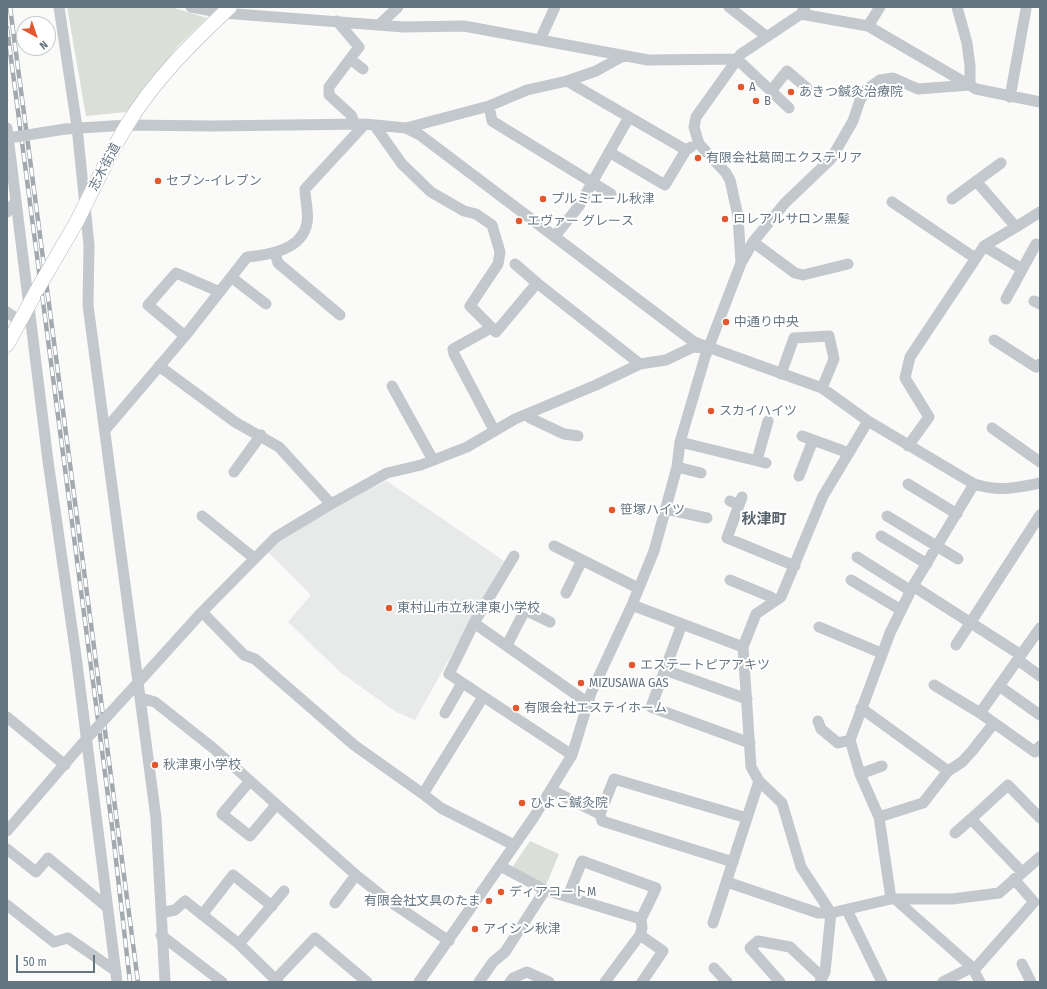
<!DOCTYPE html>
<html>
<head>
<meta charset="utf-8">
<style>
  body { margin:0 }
  #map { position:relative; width:1047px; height:989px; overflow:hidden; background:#fafaf8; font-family:"Fira Sans Condensed",sans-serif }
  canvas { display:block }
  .frame { position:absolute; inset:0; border:8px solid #657683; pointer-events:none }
  .north { position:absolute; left:16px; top:16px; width:40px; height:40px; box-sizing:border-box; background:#fff; border:1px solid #c1c8cd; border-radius:50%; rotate:140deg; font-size:11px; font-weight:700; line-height:16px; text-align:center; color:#657683 }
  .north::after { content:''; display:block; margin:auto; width:14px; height:18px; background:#e4572e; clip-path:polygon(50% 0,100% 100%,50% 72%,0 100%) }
  .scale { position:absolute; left:16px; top:955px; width:79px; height:18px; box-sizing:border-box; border:2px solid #657683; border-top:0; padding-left:5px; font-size:12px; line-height:14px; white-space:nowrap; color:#657683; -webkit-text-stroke:3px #fff; paint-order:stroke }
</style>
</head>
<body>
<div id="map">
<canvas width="1047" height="989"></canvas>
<div class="frame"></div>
<div class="north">N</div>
<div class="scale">50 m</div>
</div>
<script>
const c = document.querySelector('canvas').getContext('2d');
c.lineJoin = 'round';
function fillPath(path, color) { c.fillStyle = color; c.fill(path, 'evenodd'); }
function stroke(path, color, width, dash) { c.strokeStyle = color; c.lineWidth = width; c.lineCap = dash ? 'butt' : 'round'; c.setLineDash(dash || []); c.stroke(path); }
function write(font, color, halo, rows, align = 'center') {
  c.font = font + ' "Fira Sans Condensed","Noto Sans JP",sans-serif'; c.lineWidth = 4; c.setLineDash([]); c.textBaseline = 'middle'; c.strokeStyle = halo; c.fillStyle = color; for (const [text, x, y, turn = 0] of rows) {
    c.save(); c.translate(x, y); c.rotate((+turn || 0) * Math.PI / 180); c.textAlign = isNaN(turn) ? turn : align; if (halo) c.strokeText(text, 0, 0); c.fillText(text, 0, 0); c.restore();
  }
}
const built = new Path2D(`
  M387,481L504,561L415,720L396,712L340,672L288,622L311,595L268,552L274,544L343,501Z`);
const green = new Path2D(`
  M67,7H171L207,18L178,46L127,112L86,116Z
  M530,841L559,854L546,885L511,869Z`);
const minor = new Path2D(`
  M59,7L77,127L89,245L88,305L156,818L165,982
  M191,7L223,13L404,27L464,26L648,60L737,59L789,108
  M729,7L766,36
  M957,7L967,43L970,66V85
  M801,14L868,26L976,89L1040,102
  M337,21L359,47L329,87V95L351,115L355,124
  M379,25L398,7
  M868,26L880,7
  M540,40L555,7
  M350,59L363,69
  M567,81L686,150
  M771,91L787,71L808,89
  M1010,97L1026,9
  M489,106L492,121L611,194
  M375,126L402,164L431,192L464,211L476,214L492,225L500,252L498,264L470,306L496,332L537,283L640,364
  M7,128L48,461L77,663L117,982
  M406,128L489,106L527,90L567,81L596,71L623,56
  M65,129L127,125L212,126L365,124L406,128L420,135L694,342L822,388L868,421L974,484C999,492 1015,488 1040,483
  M609,152L665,185L686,150L691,147
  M976,181L1016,227L1040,212
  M952,199L1001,163
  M892,202L975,258
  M7,212L16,201
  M555,236L579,206L629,117
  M753,242L795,273L803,275L848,264
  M984,246L1022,269
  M275,253L278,263L340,315
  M741,263L753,242L785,203L831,159L853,121L860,100L867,89L880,80L893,78L918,89L970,85
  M515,264L537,283
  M231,277L266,304
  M1006,299L1036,244
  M1034,301L1040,304
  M7,312L20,321
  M491,328L453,349L454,354L494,430
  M185,336L148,305L176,273L220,292
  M994,340L1036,367L1040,364
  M159,366L235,422L279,447L331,504
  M781,374L794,338L829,336L834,359L822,388
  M392,386L433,460
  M529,414L530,418L564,434L578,436
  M992,428L1040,462
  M105,430L185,336L247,257C269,255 302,250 307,223C309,213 305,199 305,189L365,124
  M802,436L849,453
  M680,442L766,463
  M908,446L929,417L905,378L910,357L984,246L1016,227
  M757,460L768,421
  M677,467L701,473
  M234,472L261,435
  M799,476L813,440
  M908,484L957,514
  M742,497L727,538L795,566
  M730,501L739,505
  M665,509L707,518
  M202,516L254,558
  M887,516L958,559
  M881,536L927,564
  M554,546L638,588
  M514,556L474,623L449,674L572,755
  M857,557L911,591
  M730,580L771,597L774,601
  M851,580L901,610
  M913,586L1021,655
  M566,593L582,560
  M632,605L743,647
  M202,612L244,655L255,659L354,745L423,794L441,808L514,845
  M474,623L588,703
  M682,624L651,707L750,743
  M819,627L881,653
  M507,645L525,610L550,622
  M956,645L1040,515
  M1018,660L1040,676
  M665,670L747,699
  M934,685L980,713L1035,752L1040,746
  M135,686L202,612L276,537L331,504L387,473L421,465L467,447L515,419L596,385L640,364L666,360L693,347L704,348
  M999,686L1040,715
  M141,698L155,702L213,748L356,875L386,899L449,941
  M861,708L948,771
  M445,713L462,683
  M980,713L1040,628
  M7,717L65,765
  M818,721L821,729L838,743L850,740
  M860,774L882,766
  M249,782L222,814L250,836L276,805
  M551,790L600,814L602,821L733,862
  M423,794L483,697
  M600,814L614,779L747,818
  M879,817L923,803L948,771L962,762L972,751L994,723
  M7,831L88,737
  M955,833L971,819
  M7,849L36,872L48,858L107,907
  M500,866L545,890L641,919
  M1022,872L971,819L1008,785L1040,818
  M727,882L818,913H831L891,899H952L999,893L1040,857
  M568,896L582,861L656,888L641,919L642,928L640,935L663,951L642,982
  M891,899L879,817L860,774L850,740L890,633L913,586L974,484
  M895,899L972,967L980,982
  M335,903L356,875
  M7,905L54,942L68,938L116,971
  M847,910L882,982
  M161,913L175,910L185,901L239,944L278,982
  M202,915L233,875L272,906
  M713,923L759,781
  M161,935L222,982
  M239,944L284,891
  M1022,964L1031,982
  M714,968L727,982
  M974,970L1034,902L1014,879
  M275,980L315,938L367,982
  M419,982L534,817L572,755L591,693L632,605L654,551L677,467L680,442L705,357L741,263L738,216L730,180L726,173L699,144L694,127L696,117L741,54L801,14L805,7
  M479,982L493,962L505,952L545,890
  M510,982L513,978L527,972L549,982
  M605,982L640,935
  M780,982L750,948L758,941L790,947L822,977
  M820,982L825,972L831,913L801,867L782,803L759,781L751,767L743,647L756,614L781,597L823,496L868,421
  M943,982L972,967`);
const major = new Path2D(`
  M76,223C93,190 108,156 127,125C154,80 192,43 230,7
  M7,345L37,290`);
const rail = new Path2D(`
  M10,7L138,982
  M7,28L113,834L130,982`);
const minorBridge = new Path2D(`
  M15,137L65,129
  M91,734L134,687`);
const majorBridge = new Path2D(`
  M37,290L76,223`);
const markers = [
  [741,87,4,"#e4572e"],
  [791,92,4,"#e4572e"],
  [756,101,4,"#e4572e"],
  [698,158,4,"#e4572e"],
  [158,181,4,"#e4572e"],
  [543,199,4,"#e4572e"],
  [725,219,4,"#e4572e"],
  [519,221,4,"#e4572e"],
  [726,322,4,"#e4572e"],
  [711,411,4,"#e4572e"],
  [612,510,4,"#e4572e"],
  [389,608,4,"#e4572e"],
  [632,665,4,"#e4572e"],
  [581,683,4,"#e4572e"],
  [516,708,4,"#e4572e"],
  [155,765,4,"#e4572e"],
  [522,803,4,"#e4572e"],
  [501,892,4,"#e4572e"],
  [489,901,4,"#e4572e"],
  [475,929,4,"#e4572e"]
];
const poiNames = [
  ["A",749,87],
  ["あきつ鍼灸治療院",799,92],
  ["B",764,101],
  ["有限会社葛岡エクステリア",706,158],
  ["セブン-イレブン",166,181],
  ["プルミエール秋津",551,199],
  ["ロレアルサロン黒髪",733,219],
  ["エヴァー グレース",527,221],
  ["中通り中央",734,322],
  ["スカイハイツ",719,411],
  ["笹塚ハイツ",620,510],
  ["東村山市立秋津東小学校",397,608],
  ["エステートピアアキツ",640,665],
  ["MIZUSAWA GAS",589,683],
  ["有限会社エステイホーム",524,708],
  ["秋津東小学校",163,765],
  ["ひよこ鍼灸院",530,803],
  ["ディアコートM",509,892],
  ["有限会社文具のたま",481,901,"right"],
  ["アイシン秋津",483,929]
];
const streetNames = [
  ["志木街道",105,167,-62]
];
const quarterNames = [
  ["秋津町",764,520]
];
fillPath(built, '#e8e9e9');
fillPath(green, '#dadfd7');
stroke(major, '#b5babe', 15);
stroke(minor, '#c3c8cc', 11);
stroke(major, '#fff', 14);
stroke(rail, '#a2aab0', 4.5);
stroke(rail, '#fff', 3, [9]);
stroke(majorBridge, '#b5babe', 15, []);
stroke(minorBridge, '#c3c8cc', 11);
stroke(majorBridge, '#fff', 14);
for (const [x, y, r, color] of markers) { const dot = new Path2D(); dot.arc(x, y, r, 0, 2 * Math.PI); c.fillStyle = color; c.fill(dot); stroke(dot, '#fff', 1.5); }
write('13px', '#657683', '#fff', poiNames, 'left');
write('13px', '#657683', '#fff', streetNames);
write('bold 15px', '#57646e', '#fff', quarterNames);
</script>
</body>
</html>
